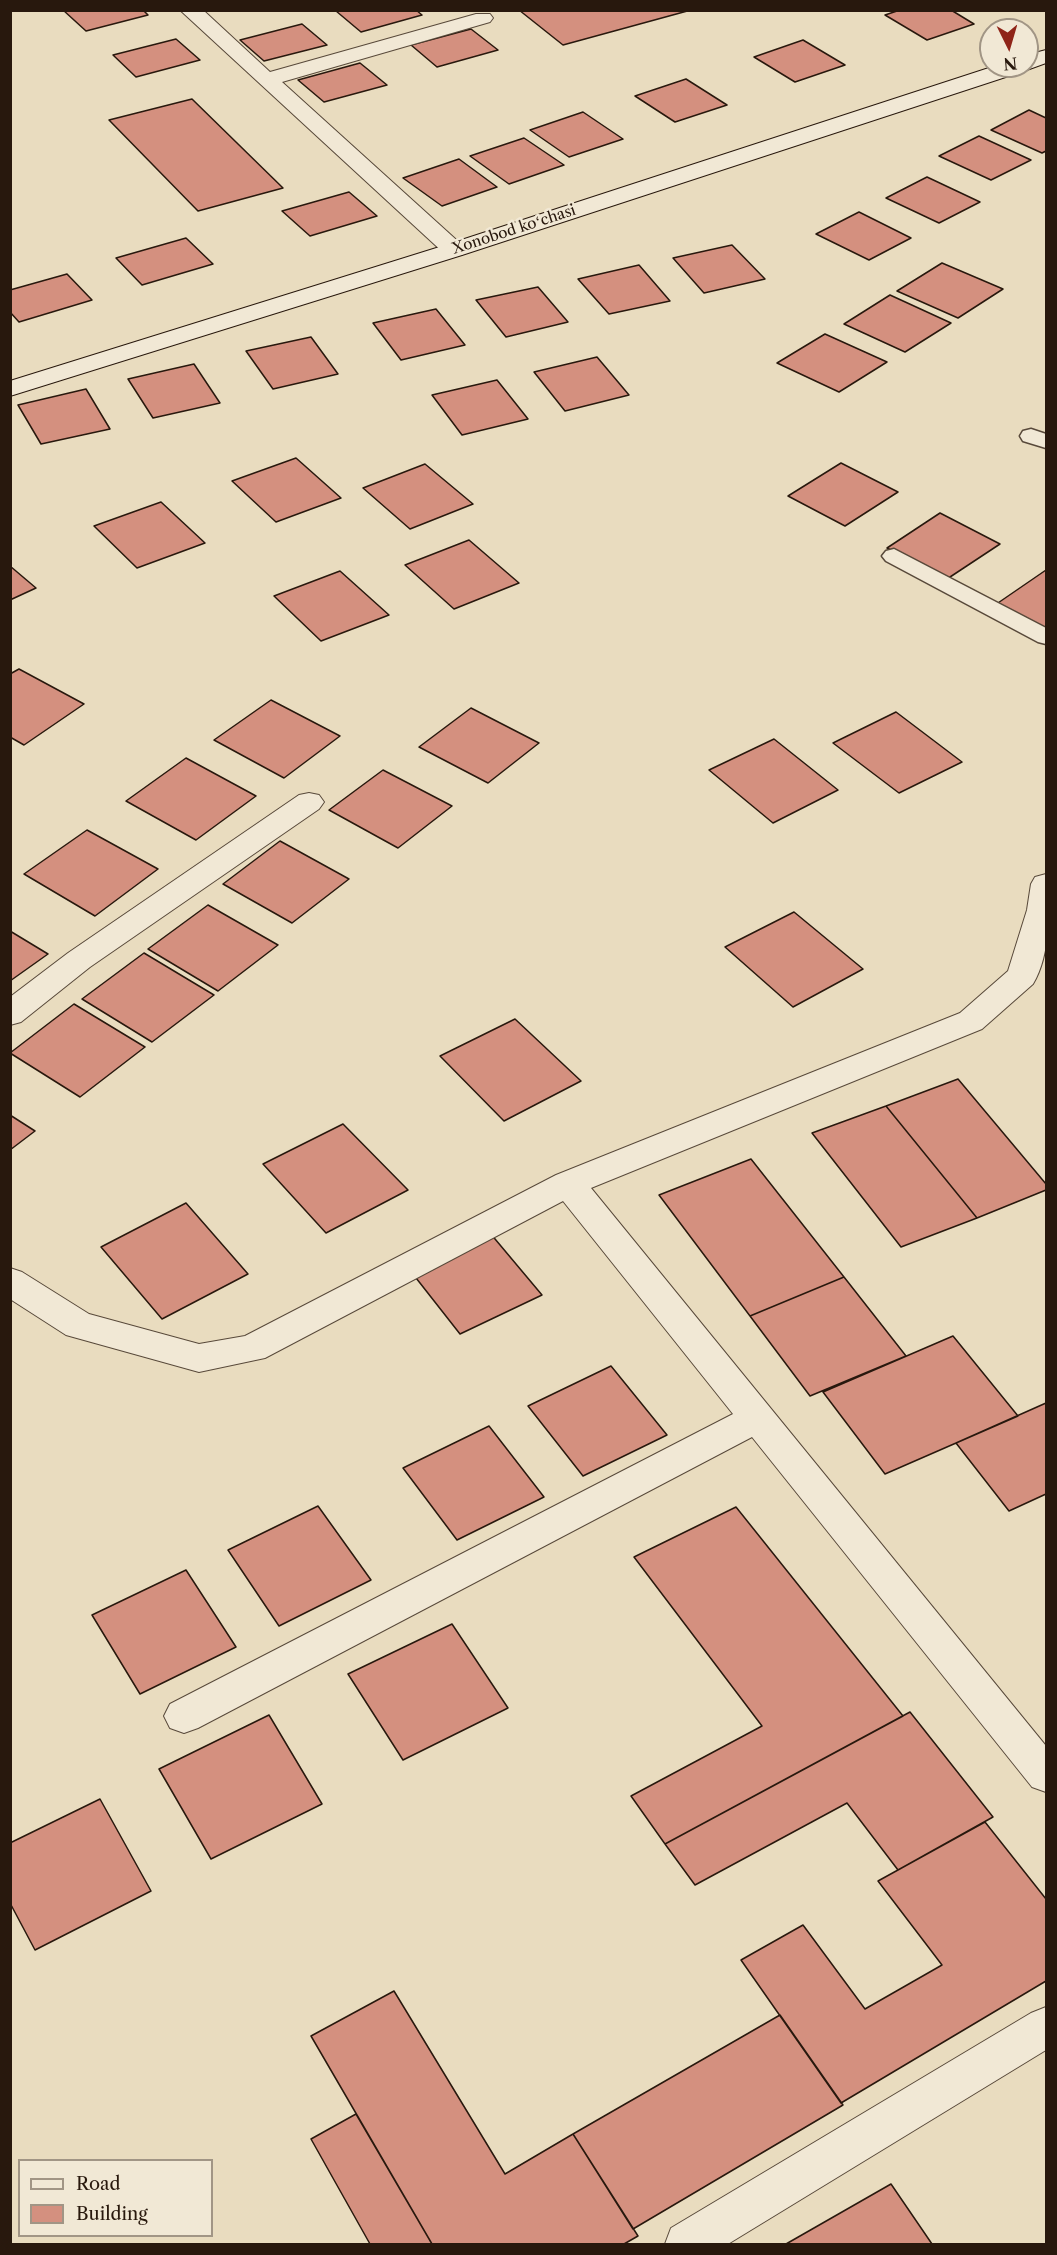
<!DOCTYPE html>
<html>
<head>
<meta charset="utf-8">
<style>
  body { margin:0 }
  #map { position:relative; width:1057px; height:2255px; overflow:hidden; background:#e9dcbf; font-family:"Libre Caslon Text",serif }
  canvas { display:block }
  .frame { position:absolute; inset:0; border:12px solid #28180d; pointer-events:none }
  .legend { position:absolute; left:18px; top:2159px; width:195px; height:78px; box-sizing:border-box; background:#f1e8d5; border:2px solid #a19585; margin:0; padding:8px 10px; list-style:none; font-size:18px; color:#28180d }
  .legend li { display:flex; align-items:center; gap:12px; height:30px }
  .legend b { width:30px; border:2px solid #a19585 }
  .north { position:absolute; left:979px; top:18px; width:60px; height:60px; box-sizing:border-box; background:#f1e8d5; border:2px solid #a19585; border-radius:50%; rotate:175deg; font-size:16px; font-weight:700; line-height:24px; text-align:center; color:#28180d }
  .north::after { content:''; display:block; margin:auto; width:21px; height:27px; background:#8f2418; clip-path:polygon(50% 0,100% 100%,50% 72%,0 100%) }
</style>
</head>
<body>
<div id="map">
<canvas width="1057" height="2255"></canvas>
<div class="frame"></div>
<ul class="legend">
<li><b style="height:8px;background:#f1e8d5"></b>Road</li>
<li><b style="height:16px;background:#d4907f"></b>Building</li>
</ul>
<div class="north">N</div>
</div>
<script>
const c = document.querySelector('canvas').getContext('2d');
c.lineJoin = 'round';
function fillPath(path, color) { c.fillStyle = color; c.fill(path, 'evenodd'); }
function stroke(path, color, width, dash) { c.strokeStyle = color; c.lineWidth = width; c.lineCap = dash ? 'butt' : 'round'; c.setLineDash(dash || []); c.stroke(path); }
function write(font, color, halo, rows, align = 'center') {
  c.font = font + ' "Libre Caslon Text",serif'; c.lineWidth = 5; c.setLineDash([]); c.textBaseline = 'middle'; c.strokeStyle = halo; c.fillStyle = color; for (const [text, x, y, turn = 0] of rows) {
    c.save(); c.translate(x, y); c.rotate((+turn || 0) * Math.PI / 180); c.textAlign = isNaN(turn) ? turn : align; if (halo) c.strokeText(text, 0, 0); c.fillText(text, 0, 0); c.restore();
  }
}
const building = new Path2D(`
  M63,10H143L148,15L86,31Z
  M416,10L422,15L361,32L336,11Z
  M519,10H691L563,45Z
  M900,10H951L974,24L927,40L885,15Z
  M302,24L327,45L264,61L240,40Z
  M471,29L498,50L437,67L411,45Z
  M176,39L200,60L136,77L113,55Z
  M803,40L845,65L795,82L754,57Z
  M360,63L387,85L324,102L298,80Z
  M686,79L727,105L675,122L635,96Z
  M192,99L283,188L198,211L109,120Z
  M1029,110L1046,118V151L1042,153L991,130Z
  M583,112L623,139L569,157L530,130Z
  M979,136L1031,160L991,180L939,156Z
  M524,138L564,165L509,184L470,156Z
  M459,159L497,187L442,206L403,178Z
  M927,177L980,202L939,223L886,198Z
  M349,192L377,216L310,236L282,211Z
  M859,212L911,238L869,260L816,234Z
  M186,238L213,264L142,285L116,258Z
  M732,245L765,279L704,293L673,258Z
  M942,263L1003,289L958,318L897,291Z
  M639,265L670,301L609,314L578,279Z
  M67,274L92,300L19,322L10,312V290Z
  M538,287L568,322L506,337L476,300Z
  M890,295L951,323L905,352L844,324Z
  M436,309L465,345L401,360L373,323Z
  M825,334L887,362L839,392L777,363Z
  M311,337L338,374L273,389L246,351Z
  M597,357L629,395L565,411L534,372Z
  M194,364L220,403L153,418L128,379Z
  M497,380L528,419L462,435L432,395Z
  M86,389L110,429L41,444L18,405Z
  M296,458L341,498L276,522L232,481Z
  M841,463L898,492L845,526L788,496Z
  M425,464L473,504L410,529L363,488Z
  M161,502L205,543L137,568L94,526Z
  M940,513L1000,544L947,579L887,548Z
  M469,540L519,583L454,609L405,565Z
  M10,566L36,588L10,600Z
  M1046,570V631L995,605Z
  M340,571L389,615L321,641L274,596Z
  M19,669L84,704L24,745L10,737V674Z
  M271,700L340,736L284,778L214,740Z
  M471,708L539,743L488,783L419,747Z
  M896,712L962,762L899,793L833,743Z
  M774,739L838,790L773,823L709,770Z
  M186,758L256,796L196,840L126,801Z
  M383,770L452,806L398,848L329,810Z
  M87,830L158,869L95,916L24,874Z
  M280,841L349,879L292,923L223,884Z
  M208,905L278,945L218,991L148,949Z
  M794,912L863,969L793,1007L725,947Z
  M10,931L48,954L10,981Z
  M144,953L214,995L152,1042L82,999Z
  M74,1004L145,1047L80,1097L10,1053Z
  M515,1019L581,1081L504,1121L440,1056Z
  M958,1079L1046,1184V1190L977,1218L886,1106Z
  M886,1106L977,1218L901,1247L812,1133Z
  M10,1115L35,1131L10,1150Z
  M343,1124L408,1190L326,1233L263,1164Z
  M751,1159L844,1277L750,1316L659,1195Z
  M186,1203L248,1274L162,1319L101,1247Z
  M490,1233L542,1295L460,1334L409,1269Z
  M844,1277L906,1356L810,1396L750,1316Z
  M953,1336L1018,1416L885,1474L823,1392Z
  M611,1366L667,1435L583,1476L528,1406Z
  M1046,1403V1494L1009,1511L956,1443Z
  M489,1426L544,1497L457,1540L403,1468Z
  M318,1506L371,1580L279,1626L228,1550Z
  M736,1507L903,1716L665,1844L631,1796L762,1726L634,1557Z
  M186,1570L236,1647L140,1694L92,1615Z
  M452,1624L508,1708L403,1760L348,1674Z
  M910,1712L993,1817L898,1870L847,1803L695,1885L665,1844Z
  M269,1715L322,1804L211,1859L159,1769Z
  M100,1799L151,1891L35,1950L10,1903V1843Z
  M985,1822L1046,1899V1981L841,2103L741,1960L803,1925L865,2009L942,1965L878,1881Z
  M394,1991L505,2174L573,2134L638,2236L624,2244H432L311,2036Z
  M780,2015L843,2105L633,2229L573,2134Z
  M356,2114L432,2244H370L311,2139Z
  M891,2184L932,2244H786Z`);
const lane = new Path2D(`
  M1031,429L1046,434V448L1023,441L1020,436L1023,431Z
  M894,549L1046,628V644L1038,642L886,561L882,556L886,551Z`);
const street = new Path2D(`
  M180,10H203L270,72L476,14H490L493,18L490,22L282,82L462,245L466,250L462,255H446Z
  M309,793L319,795L324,802L319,809L90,967L21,1022L10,1025V997L68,953L299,795Z
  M1046,874C1050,907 1051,954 1033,984L982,1029L591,1188L1046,1746V1792L1032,1787L752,1437L198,1728L184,1733L170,1728L164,1716L170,1704L733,1414L563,1201L265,1358L199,1372L66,1335L10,1299V1268L22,1272L89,1314L199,1344L245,1336L556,1175L960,1013L1008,971L1027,910L1031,884L1035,877Z
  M1046,2007V2050L728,2244H665L671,2228L1031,2013Z`);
const secondary = new Path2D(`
  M1046,50V63L1024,71L462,255L10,396V381L446,245L995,66H1027V55Z`);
const farStreetnames = [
  ["Xonobod koʻchasi",514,230,-18]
];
fillPath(building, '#d4907f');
stroke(building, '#28180d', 1.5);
stroke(lane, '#58493a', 3);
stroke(street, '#58493a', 2);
stroke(secondary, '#28180d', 2);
fillPath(lane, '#f1e8d5');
fillPath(street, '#f1e8d5');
fillPath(secondary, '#f1e8d5');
write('15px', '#28180d', '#f1e8d5', farStreetnames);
</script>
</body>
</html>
